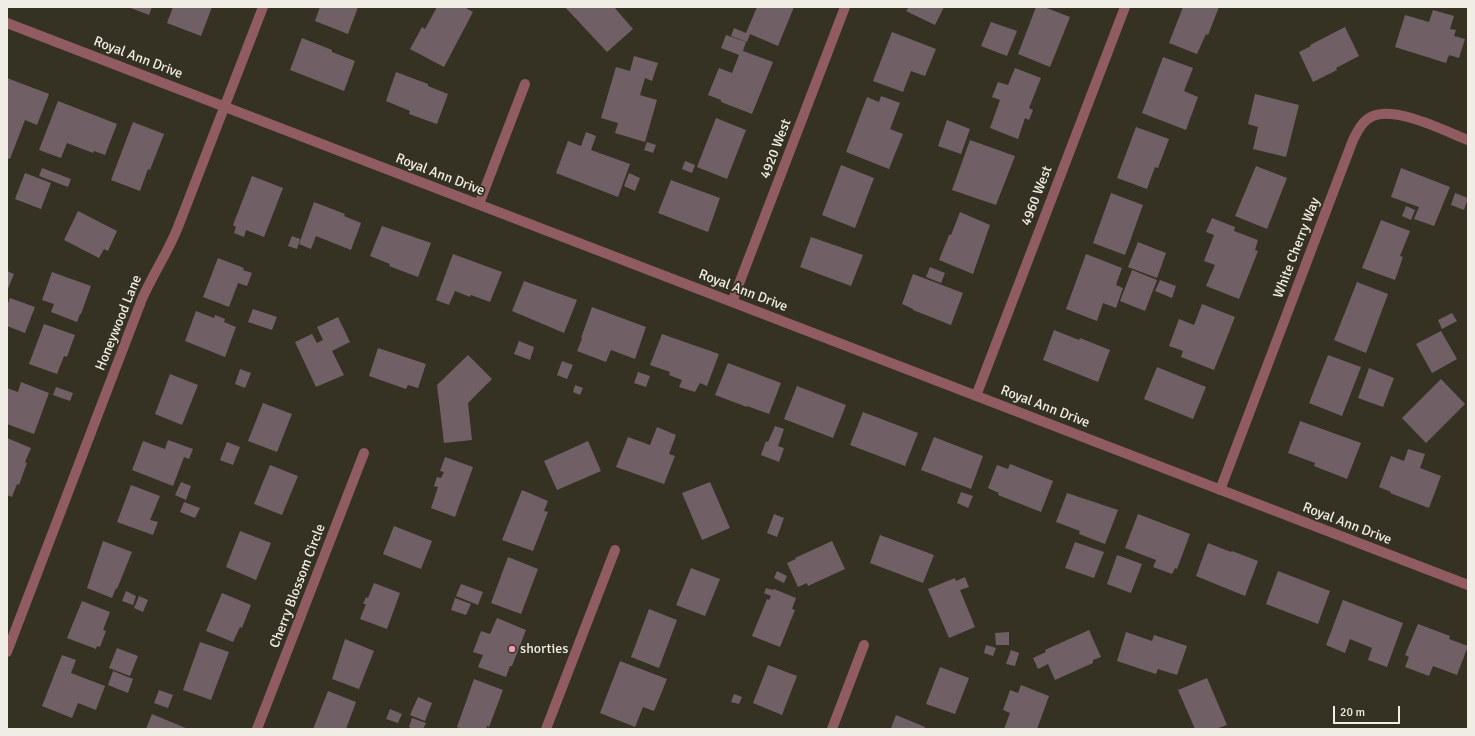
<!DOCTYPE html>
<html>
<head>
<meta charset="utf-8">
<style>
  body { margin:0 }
  #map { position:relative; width:1475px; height:736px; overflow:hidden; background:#353223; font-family:Signika,sans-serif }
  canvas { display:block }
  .frame { position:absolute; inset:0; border:8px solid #efede4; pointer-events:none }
  .scale { position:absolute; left:1333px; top:706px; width:67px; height:18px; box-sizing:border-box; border:2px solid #efede4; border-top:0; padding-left:5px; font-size:12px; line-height:14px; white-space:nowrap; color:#efede4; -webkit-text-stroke:3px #353223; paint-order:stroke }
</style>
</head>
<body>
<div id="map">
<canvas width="1475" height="736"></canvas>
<div class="frame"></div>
<div class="scale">20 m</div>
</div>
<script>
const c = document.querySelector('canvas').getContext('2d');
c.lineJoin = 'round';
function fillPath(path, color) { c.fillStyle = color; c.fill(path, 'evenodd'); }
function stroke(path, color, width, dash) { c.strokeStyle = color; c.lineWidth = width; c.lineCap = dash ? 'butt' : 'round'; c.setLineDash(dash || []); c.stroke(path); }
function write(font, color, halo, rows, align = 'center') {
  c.font = font + ' Signika,sans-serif'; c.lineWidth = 4; c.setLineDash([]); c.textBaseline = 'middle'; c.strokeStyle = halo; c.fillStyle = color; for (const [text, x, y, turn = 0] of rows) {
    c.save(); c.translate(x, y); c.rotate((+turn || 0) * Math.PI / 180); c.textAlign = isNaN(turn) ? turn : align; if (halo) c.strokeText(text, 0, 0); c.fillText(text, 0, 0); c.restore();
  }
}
const building = new Path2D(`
  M128,7H152L149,15Z
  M173,7H212L201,36L167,23Z
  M320,7H358L348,34L315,21Z
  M437,7H464L473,12L444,67L410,49L422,27L425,29Z
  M565,7H614L633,29L607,52Z
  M757,7H794L778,46L750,34L747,42L731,36L734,28L746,33Z
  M909,7H944L935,25L906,11Z
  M1036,7H1044L1070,17L1050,67L1018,54Z
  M1183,7H1219L1208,35L1206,34L1197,54L1169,43Z
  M1433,10L1454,16L1450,29L1456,30L1454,36L1465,39L1459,58L1449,55L1446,63L1395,47L1405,15L1429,22Z
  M991,22L1017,31L1007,56L981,46Z
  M1345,27L1359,56L1336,68L1337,70L1313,82L1299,52L1311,46L1310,45Z
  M892,32L936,49L925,76L911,71L903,92L873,81Z
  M726,35L746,42L743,51L773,62L752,114L721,102V100L708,95L719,68L732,73L739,55L721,48Z
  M302,38L332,50V52L355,61L344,91L290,70Z
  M634,56L658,63L652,81L645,78L640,95L657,100L645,142L615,133L618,123L601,118L616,67L630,71Z
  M1163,57L1193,68L1184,91L1198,97L1186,130L1142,113Z
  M1015,68L1041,78L1029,108L1033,110L1029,120L1025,118L1018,139L990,128L1000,100L992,97L998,82L1008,85Z
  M396,72L428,84V86L448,94L437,124L409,114L410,111L386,101Z
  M7,78L49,94L37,125L25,120L10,159L7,158Z
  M1255,94L1299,105L1286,157L1253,149L1258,127L1248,124Z
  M881,96L900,103L890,129L903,134L889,169L846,152L867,97L879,102Z
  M58,101L117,124L105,155L94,151L93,153L67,143L61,158L39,150Z
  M716,118L746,130L727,179L697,167Z
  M947,120L970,129L961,154L938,146Z
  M133,122L164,134L150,170L148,169L140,191L111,180Z
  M1136,127L1169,139L1158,168L1155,167L1147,189L1117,178Z
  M586,132L596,136L591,150L630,164L618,197L556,173L568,141L581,146Z
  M970,140L1015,156L996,205L952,190Z
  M647,142L656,145L653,153L644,150Z
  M685,161L695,165L692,173L682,169Z
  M841,165L874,178L855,228L822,215Z
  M1256,166L1287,178L1267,229L1235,216Z
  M42,168L71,179L68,187L39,176Z
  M1401,168L1450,187L1434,226L1414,219L1419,207L1391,197Z
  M25,173L51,183L41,209L15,199Z
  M629,173L640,178L635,191L624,186Z
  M252,176L283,188L264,237L246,230L244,237L234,233L236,227L233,225Z
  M671,180L720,198L708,232L658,213Z
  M1111,193L1143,205L1125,255L1093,243Z
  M1455,193L1468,198L1464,210L1451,205Z
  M314,202L345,214L344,216L361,223L351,250L316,236L311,249L299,244Z
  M1406,206L1415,210L1411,220L1402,216Z
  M78,211L117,231L108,251L104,249L99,258L64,240Z
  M960,212L990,225L973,274L939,260L949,235H951Z
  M1212,218L1235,227L1234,231L1258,240L1255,250L1258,251L1239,299L1206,286L1215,265L1204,261L1214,235L1206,232Z
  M1381,220L1410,231L1400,256L1403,257L1395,280L1362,268Z
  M382,226L431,243L418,277L389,266L390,264L370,256Z
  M292,236L300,239L297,249L288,246Z
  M811,237L863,255L851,286L800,267Z
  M1138,242L1166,253L1157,278L1128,267Z
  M453,254L502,272L490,302L471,295L470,297L455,291L449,305L436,300Z
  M1086,254L1122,268L1116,285L1123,288L1116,308L1103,303L1097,321L1066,309Z
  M218,258L244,268L243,270L252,273L247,286L238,283L229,307L203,297Z
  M930,267L945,273L941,283L926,277Z
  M1132,270L1157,280L1145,311L1120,301Z
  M7,271L14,274L7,291Z
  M52,272L91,286L81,314H80L77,322L51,312L54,304L42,300Z
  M913,274L963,293L951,325L913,310V309L902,304Z
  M1160,280L1176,286L1172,298L1155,291Z
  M524,281L577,300L564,333L512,311Z
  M1357,282L1388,294L1366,353L1334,340Z
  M10,298L35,307L25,333L7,326V306Z
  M1202,304L1235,317L1214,370L1181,357L1183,351L1169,346L1179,319L1194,325Z
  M592,307L646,327L635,359L611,350L606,362L577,351L582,339L581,338Z
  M253,309L277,317L272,330L248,322Z
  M196,311L214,318L215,315L225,319L224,322L236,327L225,357L185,341Z
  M1452,313L1457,321L1442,329L1438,320Z
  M338,317L350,342L332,351L344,375L316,387L295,342L312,334L317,343L323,340L317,327Z
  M44,324L75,335L67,357L64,356L57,374L29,364Z
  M1054,330L1079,340L1080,338L1110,350L1098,382L1043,360Z
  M1441,331L1457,359L1432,373L1416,344Z
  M662,334L719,354L707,386L700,383L695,392L679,387L682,380L669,375L670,372L650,365Z
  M519,341L534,347L530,360L514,354Z
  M378,348L426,364L418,388L408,385L406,389L369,376Z
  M468,355L492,379L468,403L472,440L444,443L437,385Z
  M1328,355L1361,367L1342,416L1309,403Z
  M562,361L573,365L567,379L557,375Z
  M728,363L781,383L769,414L747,406V407L715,395Z
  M1157,367L1206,387L1193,419L1144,399Z
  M1369,368L1394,378L1383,407L1358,398Z
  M240,369L251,373L245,388L235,384Z
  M638,372L650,376L646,387L634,383Z
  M170,374L198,385L182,425L155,414Z
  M1441,379L1465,404L1426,443L1402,418Z
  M21,382L49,393L34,434L7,424V388L18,392Z
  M575,385L583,388L580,395L573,392Z
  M797,386L846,405L833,438L784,419Z
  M56,387L73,393L70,401L53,395Z
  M263,403L292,414L277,452L248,441Z
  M863,412L918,433L905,466L850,445Z
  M1300,421L1361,443L1347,479L1314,466L1315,463L1288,453Z
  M775,426L784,429L778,446L784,448L779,462L761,455L766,441L768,442Z
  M657,427L676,435L669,454L675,456L664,484L616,467L628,437L650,445Z
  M934,437L983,456L971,489L921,470Z
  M7,438L31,448L25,462L27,463L19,485L17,484L12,497L7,495Z
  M168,440L193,449L189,459L184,457L173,486L132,470L143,441L165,449Z
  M588,441L601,471L557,490L544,461Z
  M227,442L240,447L233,465L220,460Z
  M1408,449L1425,454L1420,468L1441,476L1429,508L1390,493L1391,492L1379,487L1391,456L1404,461Z
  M445,457L473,467L455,517L431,508L438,487L434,486L437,477L441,478L444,472L440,471Z
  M1010,464L1053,481L1041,512L998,495L999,493L988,488L997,465L1008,469Z
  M270,465L298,476L282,515L254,504Z
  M181,482L191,486L186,500L175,495Z
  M710,482L730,528L702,540L682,493Z
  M131,485L160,496L150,520L158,522L153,535L117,522Z
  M522,490L548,501L544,511L548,512L533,551L502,540Z
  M961,492L973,496L968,508L957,503Z
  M1067,493L1118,510L1105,544L1079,534L1080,531L1056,522Z
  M184,502L200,508L195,518L180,512Z
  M774,514L784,518L777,537L767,533Z
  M1138,514L1190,534L1177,569L1175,568L1172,574L1153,567L1156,560L1125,548Z
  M394,526L432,541L421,569L383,554Z
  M240,531L271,543L256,580L226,567Z
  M880,535L934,555L923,583L870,563Z
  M103,541L132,552L117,589L116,588L112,598L87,588Z
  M832,541L845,569L808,586L807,583L798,587L787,563L796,559L795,558Z
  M1075,542L1104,552L1094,578L1065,568Z
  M1208,543L1231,552L1232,551L1258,561L1245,596L1196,576Z
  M1117,555L1142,564L1131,593L1107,584Z
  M508,557L538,569L521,614L491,603Z
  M691,568L720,579L705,616L676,605Z
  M777,571L787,576L784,583L774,578Z
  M1278,571L1330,591L1318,624L1266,604Z
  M965,577L969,587L960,590L975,627L949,638L928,589L955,578L956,581Z
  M374,583L400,593L387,629L360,619L366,604H363L366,597L368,598Z
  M461,584L483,592L478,605L456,596Z
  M766,588L773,590L774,589L796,598L792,609L795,610L780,647L752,636L767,599L769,600L771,596L764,593Z
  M126,591L136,596L133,605L122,601Z
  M222,593L251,605L242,628L240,627L233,642L206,631Z
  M139,596L148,600L143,612L134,608Z
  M455,598L471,604L466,615L451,610Z
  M1343,600L1403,623L1387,667L1368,660L1372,648L1350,639L1345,653L1326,645Z
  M82,601L110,612L103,630L106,631L100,647L97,646L96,649L67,638Z
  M649,609L677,620L659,668L631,657Z
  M497,618L526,630L512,666H510L506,677L478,667L483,655L473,652L481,631L490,634Z
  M1418,624L1450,636L1449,639L1468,646L1457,675L1433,666L1429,676L1405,667L1409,657L1405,655Z
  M1089,630L1101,657L1093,660V663L1055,680L1048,664L1038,669L1033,658L1046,652L1045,650Z
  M1009,632V645H996L995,633Z
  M1126,632L1152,641L1154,635L1187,646L1177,675L1158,669L1156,674L1117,661Z
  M345,639L374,651L359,689L332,679Z
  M200,642L229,652L211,700L183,690Z
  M986,645L996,648L993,656L984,653Z
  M117,648L138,656L130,676L109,668Z
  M1011,650L1019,653L1015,666L1006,664Z
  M62,655L76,660L71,673L105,686L96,710L78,703L72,718L42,706Z
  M620,661L667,679L654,711L643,707L635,727L600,713Z
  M768,665L797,676L782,715L753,703Z
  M940,667L969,678L955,714L926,704Z
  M113,671L133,679L128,693L108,685Z
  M1207,678L1227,725L1216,729H1195L1178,690Z
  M474,679L503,690L489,727L487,726L486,729H462L457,727Z
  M1021,685L1049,696L1037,729H1004L1010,713L1003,710L1010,690L1018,693Z
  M159,690L173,695L168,708L154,703Z
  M328,691L356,702L346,729H313Z
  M734,694L742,697L739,704L731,702Z
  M418,697L432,703L425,721L410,715Z
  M390,709L402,714L398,723L386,719Z
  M152,714L188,729H146Z
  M896,715L925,727L924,729H892L891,728Z
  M412,718L426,723L423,729H413L409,727Z`);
const minor = new Path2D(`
  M7,23L1468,585
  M479,204L525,84
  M732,302L845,7
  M976,396L1125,7
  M1220,490L1353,140C1358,130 1363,120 1373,116C1396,106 1445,131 1468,140
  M7,652L142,299C153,274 168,252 178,227L263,7
  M257,729L364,453
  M546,729L615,550
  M832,729L864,645`);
const markers = [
  [512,649,4,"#f19ab3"]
];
const streetNames = [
  ["Royal Ann Drive",138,58,21],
  ["4920 West",776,149,-69],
  ["Royal Ann Drive",440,175,21],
  ["4960 West",1037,196,-69],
  ["White Cherry Way",1297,248,-69],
  ["Royal Ann Drive",743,291,21],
  ["Honeywood Lane",119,323,-68],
  ["Royal Ann Drive",1045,407,21],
  ["Royal Ann Drive",1347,524,21],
  ["Cherry Blossom Circle",298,586,-69]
];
const poiNames = [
  ["shorties",520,649]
];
fillPath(building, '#715f66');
stroke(minor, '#915c61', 10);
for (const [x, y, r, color] of markers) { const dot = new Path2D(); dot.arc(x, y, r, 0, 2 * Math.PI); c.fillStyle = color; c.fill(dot); stroke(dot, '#353223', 1.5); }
write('14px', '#efede4', '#353223', streetNames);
write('14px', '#efede4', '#353223', poiNames, 'left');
</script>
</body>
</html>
